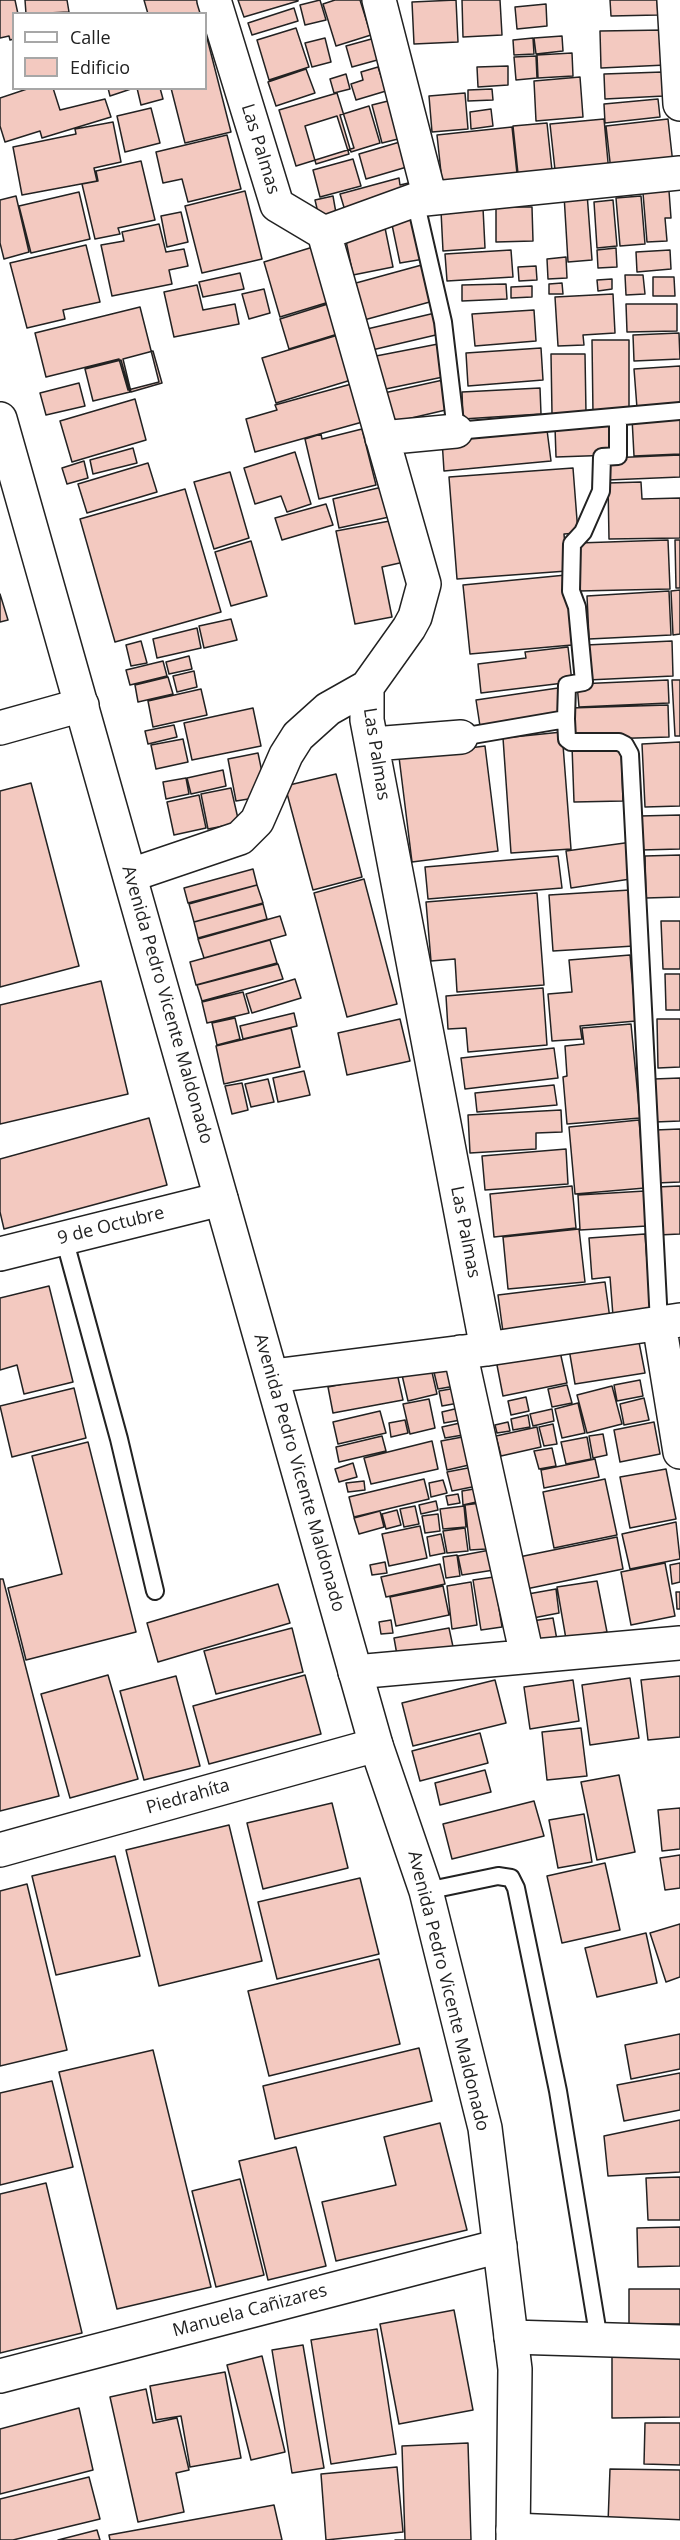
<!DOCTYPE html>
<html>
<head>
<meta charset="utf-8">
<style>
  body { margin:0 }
  #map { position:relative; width:680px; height:2540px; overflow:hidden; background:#fff; font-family:"Open Sans",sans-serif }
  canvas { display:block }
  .legend { position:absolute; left:12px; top:12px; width:195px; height:78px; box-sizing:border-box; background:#fff; border:2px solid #a7a7a7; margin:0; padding:8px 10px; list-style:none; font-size:18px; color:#222 }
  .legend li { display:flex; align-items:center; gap:12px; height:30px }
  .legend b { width:30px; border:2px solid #a7a7a7 }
</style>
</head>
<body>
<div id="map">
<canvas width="680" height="2540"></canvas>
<ul class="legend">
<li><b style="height:8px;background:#fff"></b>Calle</li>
<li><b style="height:16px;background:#f3c9c0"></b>Edificio</li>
</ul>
</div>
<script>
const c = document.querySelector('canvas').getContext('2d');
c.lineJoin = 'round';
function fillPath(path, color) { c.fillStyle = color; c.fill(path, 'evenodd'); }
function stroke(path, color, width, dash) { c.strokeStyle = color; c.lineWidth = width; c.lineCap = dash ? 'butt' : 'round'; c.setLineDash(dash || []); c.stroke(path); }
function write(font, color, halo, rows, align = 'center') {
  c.font = font + ' "Open Sans",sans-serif'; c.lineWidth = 4.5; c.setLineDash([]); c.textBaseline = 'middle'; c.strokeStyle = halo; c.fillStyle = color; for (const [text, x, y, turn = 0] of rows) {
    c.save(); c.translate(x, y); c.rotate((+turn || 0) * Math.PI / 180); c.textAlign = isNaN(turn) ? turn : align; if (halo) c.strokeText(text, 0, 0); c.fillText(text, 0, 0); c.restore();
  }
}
const building = new Path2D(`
  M0,0H15L18,14H14V39L10,40L9,36L0,38Z
  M25,0H67L69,12L26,14Z
  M144,0H206V14H148Z
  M238,0H298V1L244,17Z
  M320,0L326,20L305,25L300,5Z
  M335,0H360L371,35L336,46L323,4Z
  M456,0L458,42L414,44L412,2Z
  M462,0H500L502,35L463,37Z
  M610,0H657L658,15L611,16Z
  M546,4L547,26L517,29L515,7Z
  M294,8L298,21L252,35L248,23Z
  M296,28L309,67L269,80L257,40Z
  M665,30L666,65L601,68L600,31Z
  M206,34L231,132L185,143L171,88H206Z
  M562,36L563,51L536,54L534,38Z
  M325,38L331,62L312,67L305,43Z
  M375,38L381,59L352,67L346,46Z
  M533,38L534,54L514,55L513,40Z
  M572,53L573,76L538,78L537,55Z
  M536,56L537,78L516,80L514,57Z
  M508,66V85L478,87L477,67Z
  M378,67L386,91L356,100L351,84L363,80L361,72Z
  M306,69L315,93L276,106L268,82Z
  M663,72L664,96L605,99L604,74Z
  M346,74L350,89L334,93L330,79Z
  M580,77L583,117L536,121L534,81Z
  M30,88H53L60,110L105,99L111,117L42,138L40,131L5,142L0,126V98Z
  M108,88H134L110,96Z
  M137,88H160L163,99L141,105Z
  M492,89L493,100L468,101V90Z
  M337,93L354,148L296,166L279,110Z
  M465,93L468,129L432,132L429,96Z
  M658,99L660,117L605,123L604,104Z
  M392,100L402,138L382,143L372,105Z
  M369,106L380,143L351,152L340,115Z
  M151,108L160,143L125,152L117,116Z
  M491,109L493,126L471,129L470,112Z
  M337,116L349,154L316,164L305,126Z
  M604,119L609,173L556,179L550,124Z
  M668,119L673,164L611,171L606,126Z
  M113,122L121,162L94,168L97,181L22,195L13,147L76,134L75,129Z
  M547,123L553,180L519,183L513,126Z
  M512,127L518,183L443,191L437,135Z
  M227,135L241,189L188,202L182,179L163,183L156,152Z
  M410,139L417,164L366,179L359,154Z
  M353,159L361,186L320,197L313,170Z
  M141,161L155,220L118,228L120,234L95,239L82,184L98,181L96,171Z
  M399,178L400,185L417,181L421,194L346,214L340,194Z
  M245,191L262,259L202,273L185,206Z
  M669,191L671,218H665L667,241L647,242L643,193Z
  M79,192L90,239L31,253L19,206Z
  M587,193L592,260L568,262L564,195Z
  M16,196L29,252L4,259L0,243V200Z
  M333,196L336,213L319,217L315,200Z
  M641,196L645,244L620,246L616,198Z
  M613,200L617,246L597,248L594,202Z
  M496,207H532L533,241L496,242Z
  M483,208L485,248L443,251L441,211Z
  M181,212L188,242L167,247L161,216Z
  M414,215L424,259L400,263L391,220Z
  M384,223L393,267L353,275L344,231Z
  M159,224L166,252L184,249L188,266L169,270L172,284L112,296L101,245L124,241L122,232Z
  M86,245L100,302L63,310L65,319L27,328L10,263Z
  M313,247L329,302L280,317L264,262Z
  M616,248L617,267L598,268L597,250Z
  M511,250L513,277L447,281L445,254Z
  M670,250L671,269L637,272L636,252Z
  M566,257L567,278L548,279L547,259Z
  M429,263L437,300L364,320L356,283Z
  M536,266L537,280L519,281L518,267Z
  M240,273L244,289L203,297L199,282Z
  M625,275H643L645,294L626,295Z
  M653,277H674L675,296H653Z
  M612,279V289L598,291L597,280Z
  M562,283L563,294H549V284Z
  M506,284L507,299L462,301V285Z
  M197,285L203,310L235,304L239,324L174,337L164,292Z
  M532,286V297L511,298V287Z
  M264,289L270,313L249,319L242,294Z
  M613,294L615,333L583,335L584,345L558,346L555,297Z
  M331,303L341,333L289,349L280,319Z
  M626,304H677V331L627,332Z
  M140,307L159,382L128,390L119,359L46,377L35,333Z
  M534,310L536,341L475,346L472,314Z
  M435,313L440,334L372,350L367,329Z
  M679,333L680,359L634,361L633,335Z
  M338,335L351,380L276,403L262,358Z
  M592,340H629V414H593Z
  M438,344L443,377L381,390L376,356Z
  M541,348L543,380L468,386L466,353Z
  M153,351L162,383L131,392L123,359Z
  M551,354H585L586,413L552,414Z
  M121,360L130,392L93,401L85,369Z
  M680,366V405L637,408L634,369Z
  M443,380L450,409L390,423L384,393Z
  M79,383L85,406L46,415L40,393Z
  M355,383L366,421L255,452L246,419L277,410L275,405Z
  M540,388L541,414L463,419L462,392Z
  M135,399L146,440L72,462L60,421Z
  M680,416V454L634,456L632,418Z
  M613,424L614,455L556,457L555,427Z
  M362,429L376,485L319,499L305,439L321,434L322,439Z
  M547,430L551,461L444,471L442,440Z
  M133,448L137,463L93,474L90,460Z
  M295,452L311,504L287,512L281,496L255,504L244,468Z
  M680,455V477L608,480V458Z
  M84,461L88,478L67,484L62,468Z
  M148,463L157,492L87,513L78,484Z
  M573,468L578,533L564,534L567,571L457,579L449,477Z
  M230,472L249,538L214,549L194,482Z
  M641,482L642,499L680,498V538L609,539L608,483Z
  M382,487L389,517L339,528L333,499Z
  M185,489L221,612L115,642L80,519Z
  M326,504L333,525L282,540L275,518Z
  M395,520L404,562L382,567L392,617L355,624L336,531Z
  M668,540L670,589L579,591L578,543Z
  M675,540H680V588H676Z
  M251,541L267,596L231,606L215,552Z
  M566,575L572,645L470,654L463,585Z
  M680,590V634L673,635L671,591Z
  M669,591L671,635L589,639L587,596Z
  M0,594L8,620L0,622Z
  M231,619L237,640L204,648L199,626Z
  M197,628L201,648L157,658L153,639Z
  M141,641L147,663L131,666L126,645Z
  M672,641L673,676L588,680L586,645Z
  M568,647L572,682L481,693L478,664L526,658L525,652Z
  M189,656L192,669L169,674L166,662Z
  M163,661L167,676L130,685L126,670Z
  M194,671L197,687L177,692L173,676Z
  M168,677L173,694L138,702L135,685Z
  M668,680L669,703L579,707L577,684Z
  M672,680H680V736H675Z
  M558,688L561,715L480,726L476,700Z
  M201,689L207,715L153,727L148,701Z
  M668,705L669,737L571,740L570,708Z
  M253,708L261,746L192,760L184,723Z
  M174,725L177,737L148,744L145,731Z
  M562,732L571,849L511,853L503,738Z
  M183,739L188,762L156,769L151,745Z
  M680,742V806L645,807L642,744Z
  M621,745L623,801L574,802L572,746Z
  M485,746L498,851L412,862L399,757Z
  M258,753L267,796L236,801L228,759Z
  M223,770L226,786L191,794L187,778Z
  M336,774L362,877L313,890L285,786Z
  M186,778L189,794L166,799L163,782Z
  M31,783L79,966L0,987V791Z
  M231,788L239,823L208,829L201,794Z
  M199,795L206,828L174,835L167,802Z
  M680,815V849L641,850L640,816Z
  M632,842L637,878L571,888L566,851Z
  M680,855V897L646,898L645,856Z
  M558,856L562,888L428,899L425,867Z
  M253,869L257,885L188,903L184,888Z
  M364,879L397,1004L347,1017L314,893Z
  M257,885L263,903L194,922L189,904Z
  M630,890L634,946L553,951L549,895Z
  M537,893L544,985L457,992L455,959L431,961L426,902Z
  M263,904L267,919L198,938L194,922Z
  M280,916L286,935L204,958L198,939Z
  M661,921H680V969H663Z
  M270,940L277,963L196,985L190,962Z
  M630,955L636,1021L580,1026L582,1039L552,1041L548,994L572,992L569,960Z
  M278,964L283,979L202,1001L197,985Z
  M665,974H680V1010H666Z
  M295,979L301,998L252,1013L246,994Z
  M101,981L128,1094L0,1124V1005Z
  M543,988L547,1045L468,1052L466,1028L448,1029L446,996Z
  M243,992L249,1013L207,1023L202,1002Z
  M294,1013L297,1026L243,1039L240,1026Z
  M235,1018L240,1039L217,1045L212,1023Z
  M400,1019L410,1061L347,1075L338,1033Z
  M657,1019H680V1067L658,1068Z
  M631,1024L640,1118L567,1124L563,1077L567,1076L565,1046L584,1044L582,1028Z
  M291,1028L300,1067L224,1084L216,1046Z
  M554,1048L558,1078L465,1089L461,1058Z
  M304,1071L310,1095L278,1102L273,1078Z
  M680,1078V1121L655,1122L654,1079Z
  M268,1079L274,1102L251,1107L245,1084Z
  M242,1083L248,1110L232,1114L225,1086Z
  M554,1085L557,1105L477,1112L475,1093Z
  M561,1110L562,1132L536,1133V1149L470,1153L468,1115Z
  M149,1118L167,1185L4,1229L0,1212V1159Z
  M639,1120L645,1188L575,1194L569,1127Z
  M680,1129V1182L656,1183L655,1130Z
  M566,1149L568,1184L485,1190L482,1156Z
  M572,1186L576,1228L494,1237L490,1194Z
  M680,1186V1234L658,1235L656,1187Z
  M645,1191L647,1226L580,1230L578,1195Z
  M579,1229L585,1282L508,1289L503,1237Z
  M645,1234L651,1314L613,1316L610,1277L592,1279L589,1238Z
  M605,1282L610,1319L503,1332L498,1295Z
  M49,1286L73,1382L24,1394L17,1365L0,1370V1298Z
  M638,1337L645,1373L575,1384L569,1349Z
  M559,1347L567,1383L503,1396L496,1360Z
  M457,1363L461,1385L438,1389L433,1368Z
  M431,1368L437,1394L408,1401L402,1375Z
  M397,1373L403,1400L333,1413L328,1387Z
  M640,1380L643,1396L617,1401L614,1385Z
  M567,1385L572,1403L552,1407L548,1389Z
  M612,1386L622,1424L587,1433L577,1395Z
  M462,1387L464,1402L442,1406L439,1391Z
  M74,1388L86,1438L12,1457L0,1406Z
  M526,1397L529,1411L511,1415L508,1401Z
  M644,1398L649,1420L624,1425L620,1404Z
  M429,1399L435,1428L410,1434L403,1404Z
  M578,1403L585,1433L562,1438L555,1409Z
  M463,1407L466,1419L444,1423L442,1412Z
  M552,1409L554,1421L533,1426L530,1414Z
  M380,1411L386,1433L338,1444L333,1422Z
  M528,1415L530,1427L513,1430L511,1419Z
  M405,1420L408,1433L391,1437L389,1423Z
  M508,1422L510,1431L497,1433L495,1425Z
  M654,1422L660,1454L620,1462L614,1430Z
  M460,1423L463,1435L445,1438L442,1427Z
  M553,1424L557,1444L544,1446L539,1427Z
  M537,1427L541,1447L501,1456L496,1436Z
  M603,1434L607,1455L593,1458L589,1436Z
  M473,1435L478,1463L447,1470L441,1441Z
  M382,1436L386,1451L339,1462L336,1447Z
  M587,1437L591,1459L566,1464L561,1442Z
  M432,1441L438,1469L371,1484L364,1458Z
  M88,1442L136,1632L26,1660L8,1588L62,1574L32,1456Z
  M552,1448L556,1466L539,1469L534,1451Z
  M595,1459L599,1477L544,1488L541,1470Z
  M353,1463L357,1477L339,1482L335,1469Z
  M478,1466L482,1485L452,1491L447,1472Z
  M666,1469L676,1519L630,1528L620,1477Z
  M424,1479L429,1499L354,1517L349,1497Z
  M605,1479L617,1535L554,1548L543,1492Z
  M443,1480L447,1493L431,1497L429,1483Z
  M364,1481L365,1490L348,1492L346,1483Z
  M480,1488L481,1501L463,1505L462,1491Z
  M458,1494L460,1503L448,1505L446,1496Z
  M436,1501L438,1510L421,1514L419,1505Z
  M481,1503L486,1549L470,1550L465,1505Z
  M415,1506L419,1524L404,1527L400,1509Z
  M464,1506L466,1527L443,1529L440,1509Z
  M397,1510L401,1525L386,1529L382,1514Z
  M380,1511L384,1527L359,1534L354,1518Z
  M438,1514L440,1531L425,1533L422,1516Z
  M676,1522L680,1559L630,1569L622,1534Z
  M420,1526L427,1558L389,1566L382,1534Z
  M465,1528L468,1551L447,1553L443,1531Z
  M441,1534L445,1553L430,1556L427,1537Z
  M617,1537L623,1569L526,1589L519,1557Z
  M490,1550L494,1570L462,1575L458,1556Z
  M457,1555L460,1576L446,1578L443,1557Z
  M385,1562L387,1573L372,1575L370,1565Z
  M665,1563L675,1616L631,1625L621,1572Z
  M680,1563V1582L672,1584L670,1565Z
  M440,1564L445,1584L386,1597L381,1577Z
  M494,1577L502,1627L481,1630L473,1580Z
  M0,1579H3L59,1796L0,1811Z
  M597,1581L607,1632L566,1639L557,1587Z
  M471,1582L477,1625L452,1629L447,1586Z
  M278,1584L290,1623L158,1662L147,1623Z
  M443,1586L449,1615L396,1626L390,1597Z
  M556,1589L559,1613L533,1618L528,1594Z
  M676,1592H680V1609H677Z
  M553,1618L557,1640L536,1644L532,1621Z
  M391,1620L393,1633L381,1634L379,1622Z
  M292,1628L303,1672L216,1694L204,1651Z
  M449,1628L455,1656L399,1666L394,1638Z
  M108,1675L138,1779L70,1798L41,1694Z
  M305,1675L321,1734L209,1764L193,1706Z
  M176,1676L200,1766L144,1780L120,1691Z
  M680,1676V1737L648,1740L641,1680Z
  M630,1678L639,1738L590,1745L582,1685Z
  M495,1680L506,1723L413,1746L402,1703Z
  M573,1680L579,1721L530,1729L524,1687Z
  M581,1728L587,1776L547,1780L542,1732Z
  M480,1733L488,1763L420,1781L412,1751Z
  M485,1770L491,1792L440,1805L435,1783Z
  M619,1775L635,1852L597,1860L581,1782Z
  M534,1801L544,1836L452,1859L443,1824Z
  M332,1803L348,1868L263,1889L247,1823Z
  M680,1808V1849L662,1851L658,1810Z
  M584,1814L592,1862L558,1868L549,1820Z
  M229,1825L262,1961L159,1986L126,1850Z
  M680,1855V1888L665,1890L660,1858Z
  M115,1856L140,1956L56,1975L32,1876Z
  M605,1863L620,1930L562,1943L547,1876Z
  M360,1878L379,1954L277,1979L258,1902Z
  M27,1884L67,2050L0,2066V1891Z
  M680,1924V1977L666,1982L650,1933Z
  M646,1933L657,1983L597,1997L585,1948Z
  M379,1959L400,2044L269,2076L248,1991Z
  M680,2034V2069L631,2079L625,2045Z
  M419,2048L432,2101L275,2139L263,2086Z
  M153,2050L211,2287L117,2309L59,2072Z
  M680,2073V2110L624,2121L617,2085Z
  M52,2081L73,2167L0,2185V2093Z
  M680,2120V2172L608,2176L604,2136Z
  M440,2123L467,2230L336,2261L322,2202L396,2185L384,2137Z
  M296,2147L326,2266L268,2280L239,2161Z
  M680,2177V2220H648L646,2178Z
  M240,2179L264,2275L216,2287L192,2191Z
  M46,2183L82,2333L0,2353V2194Z
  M680,2227V2266L638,2267L637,2228Z
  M629,2289H680V2324H629Z
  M454,2310L473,2410L399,2424L380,2324Z
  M377,2329L396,2454L331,2464L311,2340Z
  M303,2345L324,2468L292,2473L272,2350Z
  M612,2352H680V2417L612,2418Z
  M262,2356L285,2452L251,2460L227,2365Z
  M225,2372L241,2458L190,2467L181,2416L156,2420L150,2386Z
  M146,2389L153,2423L177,2418L189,2470L176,2473L184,2512L138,2522L110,2397Z
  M79,2408L93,2470L0,2494V2429Z
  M645,2423H680V2465L644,2464Z
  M468,2443L471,2540H395H405L402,2446Z
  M397,2467L403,2532L326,2540L321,2474Z
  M610,2469L680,2470V2524L608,2523Z
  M89,2477L100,2519L13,2540H0V2499Z
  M274,2505L282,2540H110L109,2535Z
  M97,2530L100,2540H58Z`);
const service = new Path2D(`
  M415,200L443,322L456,431L680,411
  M566,719L567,739L571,742H619L625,745L630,754L659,1323
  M461,737L566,719L567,685L584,682L577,607L571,591L572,544L583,532L601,491L602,457L618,456V417
  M64,1238L119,1439L155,1591
  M426,1891L498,1876L511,1878L516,1888L558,2091L599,2340`);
const minor = new Path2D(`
  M214,0L277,205L324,233L424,584L415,617L409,628L367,687V720L487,1349
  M379,0L430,198
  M674,0L680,104
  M324,233L415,200L680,173
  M382,438L456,431
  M0,728L82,705
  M373,744L461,737
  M131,875L240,838L257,821L286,755L298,736L328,709L367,687
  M0,1254L221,1199
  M659,1323L680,1452
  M460,1352L527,1656
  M273,1376L487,1349L680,1320
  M355,1672L680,1643
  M0,1850L376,1745
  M511,2337L680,2342
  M0,2376L500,2246
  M513,2530L680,2537`);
const secondary = new Path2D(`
  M0,419L376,1745L426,1891L485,2128L515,2369L513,2540`);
const streetNames = [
  ["Las Palmas",260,149,73],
  ["Las Palmas",376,754,81],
  ["Avenida Pedro Vicente Maldonado",167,1005,74],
  ["9 de Octubre",111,1226,-14],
  ["Las Palmas",465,1232,79],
  ["Avenida Pedro Vicente Maldonado",299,1473,74],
  ["Piedrahíta",188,1797,-16],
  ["Avenida Pedro Vicente Maldonado",448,1991,76],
  ["Manuela Cañizares",250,2311,-15]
];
fillPath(building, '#f3c9c0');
stroke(building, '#222', 1.5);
stroke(service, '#222', 20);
stroke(minor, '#222', 36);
stroke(secondary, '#222', 36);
stroke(service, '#fff', 16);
stroke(minor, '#fff', 33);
stroke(secondary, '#fff', 33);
write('18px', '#222', '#fff', streetNames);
</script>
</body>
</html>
